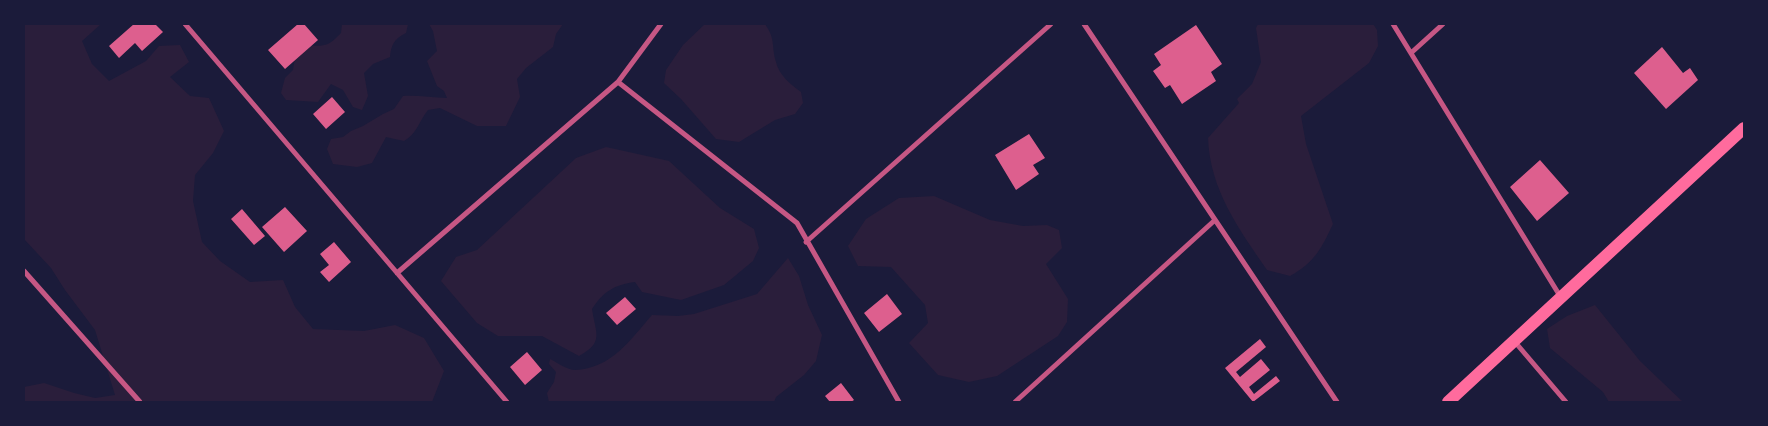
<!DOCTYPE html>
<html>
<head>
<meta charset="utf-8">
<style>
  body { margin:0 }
  #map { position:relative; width:1768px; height:426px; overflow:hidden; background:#1b1b3a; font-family:Inter,sans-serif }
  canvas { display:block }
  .frame { position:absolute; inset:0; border:25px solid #1b1b3a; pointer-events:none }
</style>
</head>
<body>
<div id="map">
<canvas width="1768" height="426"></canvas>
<div class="frame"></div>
</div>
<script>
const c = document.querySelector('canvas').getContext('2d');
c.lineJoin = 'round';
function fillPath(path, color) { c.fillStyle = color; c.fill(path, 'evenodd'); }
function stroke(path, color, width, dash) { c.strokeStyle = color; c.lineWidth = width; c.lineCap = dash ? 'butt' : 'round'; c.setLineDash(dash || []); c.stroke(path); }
const green = new Path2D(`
  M24,24H101L82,41L92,64L109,81L146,61L159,46L180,45L189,62L170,77L190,96L209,98L224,131L213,153L195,175L193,201L202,242L220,261L250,282L283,280L295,307L313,329L364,331L395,325L424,338L444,371L432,402H24V387L44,383L74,393L95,398L115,395L95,330L65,290L51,268L24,239Z
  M342,24H408L406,33C394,39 391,45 390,57L373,64L364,73L368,96L362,110L353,107L343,90L331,84L318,102L286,100L281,93L285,78L293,70L296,51C312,41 310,48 324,45C331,44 336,38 341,33Z
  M429,24H563L556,34L553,47L526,68L517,79L520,97L506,126H477L440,108L428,110C419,121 417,134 404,141L386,137L372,163L357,167L333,164L327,149L331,139L343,137L351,131L363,126L383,114L394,109L403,96C418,95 432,98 447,98L444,91L437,86L427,61L437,51L433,31Z
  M705,24H765C776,40 771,45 776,62C779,75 790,84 801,92L803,103L795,114L775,120L739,142L716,139L681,99L664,83L666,70L683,45Z
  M1258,24H1373L1377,30L1378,46L1369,63L1301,116L1306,144L1333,224C1321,249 1315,262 1290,276L1267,270C1239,229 1210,190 1208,138L1239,103L1237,99L1252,84L1261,62L1256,28Z
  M606,147L669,161L720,208L754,229L759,248L753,261L724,285L681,300L642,292L635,282C614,285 604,291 592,309C596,335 604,342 579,356L542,336H498L477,323L441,281L456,257L477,250L576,158Z
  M934,196L990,220L1023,226L1047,225L1059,230L1062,248L1046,264L1068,299L1067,322L1058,336L997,376L969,382L938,375L909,343L928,323L925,305L891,267L858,266L848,246L866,219L899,198Z
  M788,258L799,276L808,305L822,335L816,361L804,375L776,397L774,402H549L547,393L554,382L556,372L549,364L550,359C558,363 567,370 575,370C611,369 631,339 652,315L678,316L694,314L757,294Z
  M1595,305L1640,361L1683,402H1609L1603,392L1550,348L1547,329L1567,316Z`);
const building = new Path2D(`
  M134,24H155L163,32L142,51L135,43L119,58L109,46Z
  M298,24H304L318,40L285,69L268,50Z
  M1196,25L1222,64L1211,72L1216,81L1182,104L1170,85L1165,88L1153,71L1161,65L1154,54Z
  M1662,47L1683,73L1690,68L1698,80L1666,109L1634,73Z
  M332,97L345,112L326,129L313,114Z
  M1029,134L1045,158L1033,165L1039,174L1016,190L995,155Z
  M1540,160L1569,193L1537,221L1510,187Z
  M285,207L307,231L284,252L262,227Z
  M242,209L265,236L254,245L231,219Z
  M334,242L351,262L329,282L320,272L329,265L320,254Z
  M887,294L902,314L879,332L864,313Z
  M625,297L636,309L617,325L606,313Z
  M1260,339L1266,347L1236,372L1240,377L1261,359L1270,370L1249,387L1254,394L1276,376L1280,381L1253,402L1225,368Z
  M527,352L542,370L525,385L510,367Z
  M841,383L854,400L851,402H830L825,396Z`);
const minor = new Path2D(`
  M185,24L507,402
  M1084,24L1337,402
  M1393,24L1560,296
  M1411,53L1443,24
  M618,82L797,223L899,402
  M806,242L1051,24
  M24,271L140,402
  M397,273L618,82L661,24
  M1515,342L1566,402
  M1015,402L1215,220`);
const primary = new Path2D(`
  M1448,402L1744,128`);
fillPath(green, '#2a1e3b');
fillPath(building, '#dd5f8e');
stroke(minor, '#c65784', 5);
stroke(primary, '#ff6b9d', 12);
</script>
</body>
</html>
